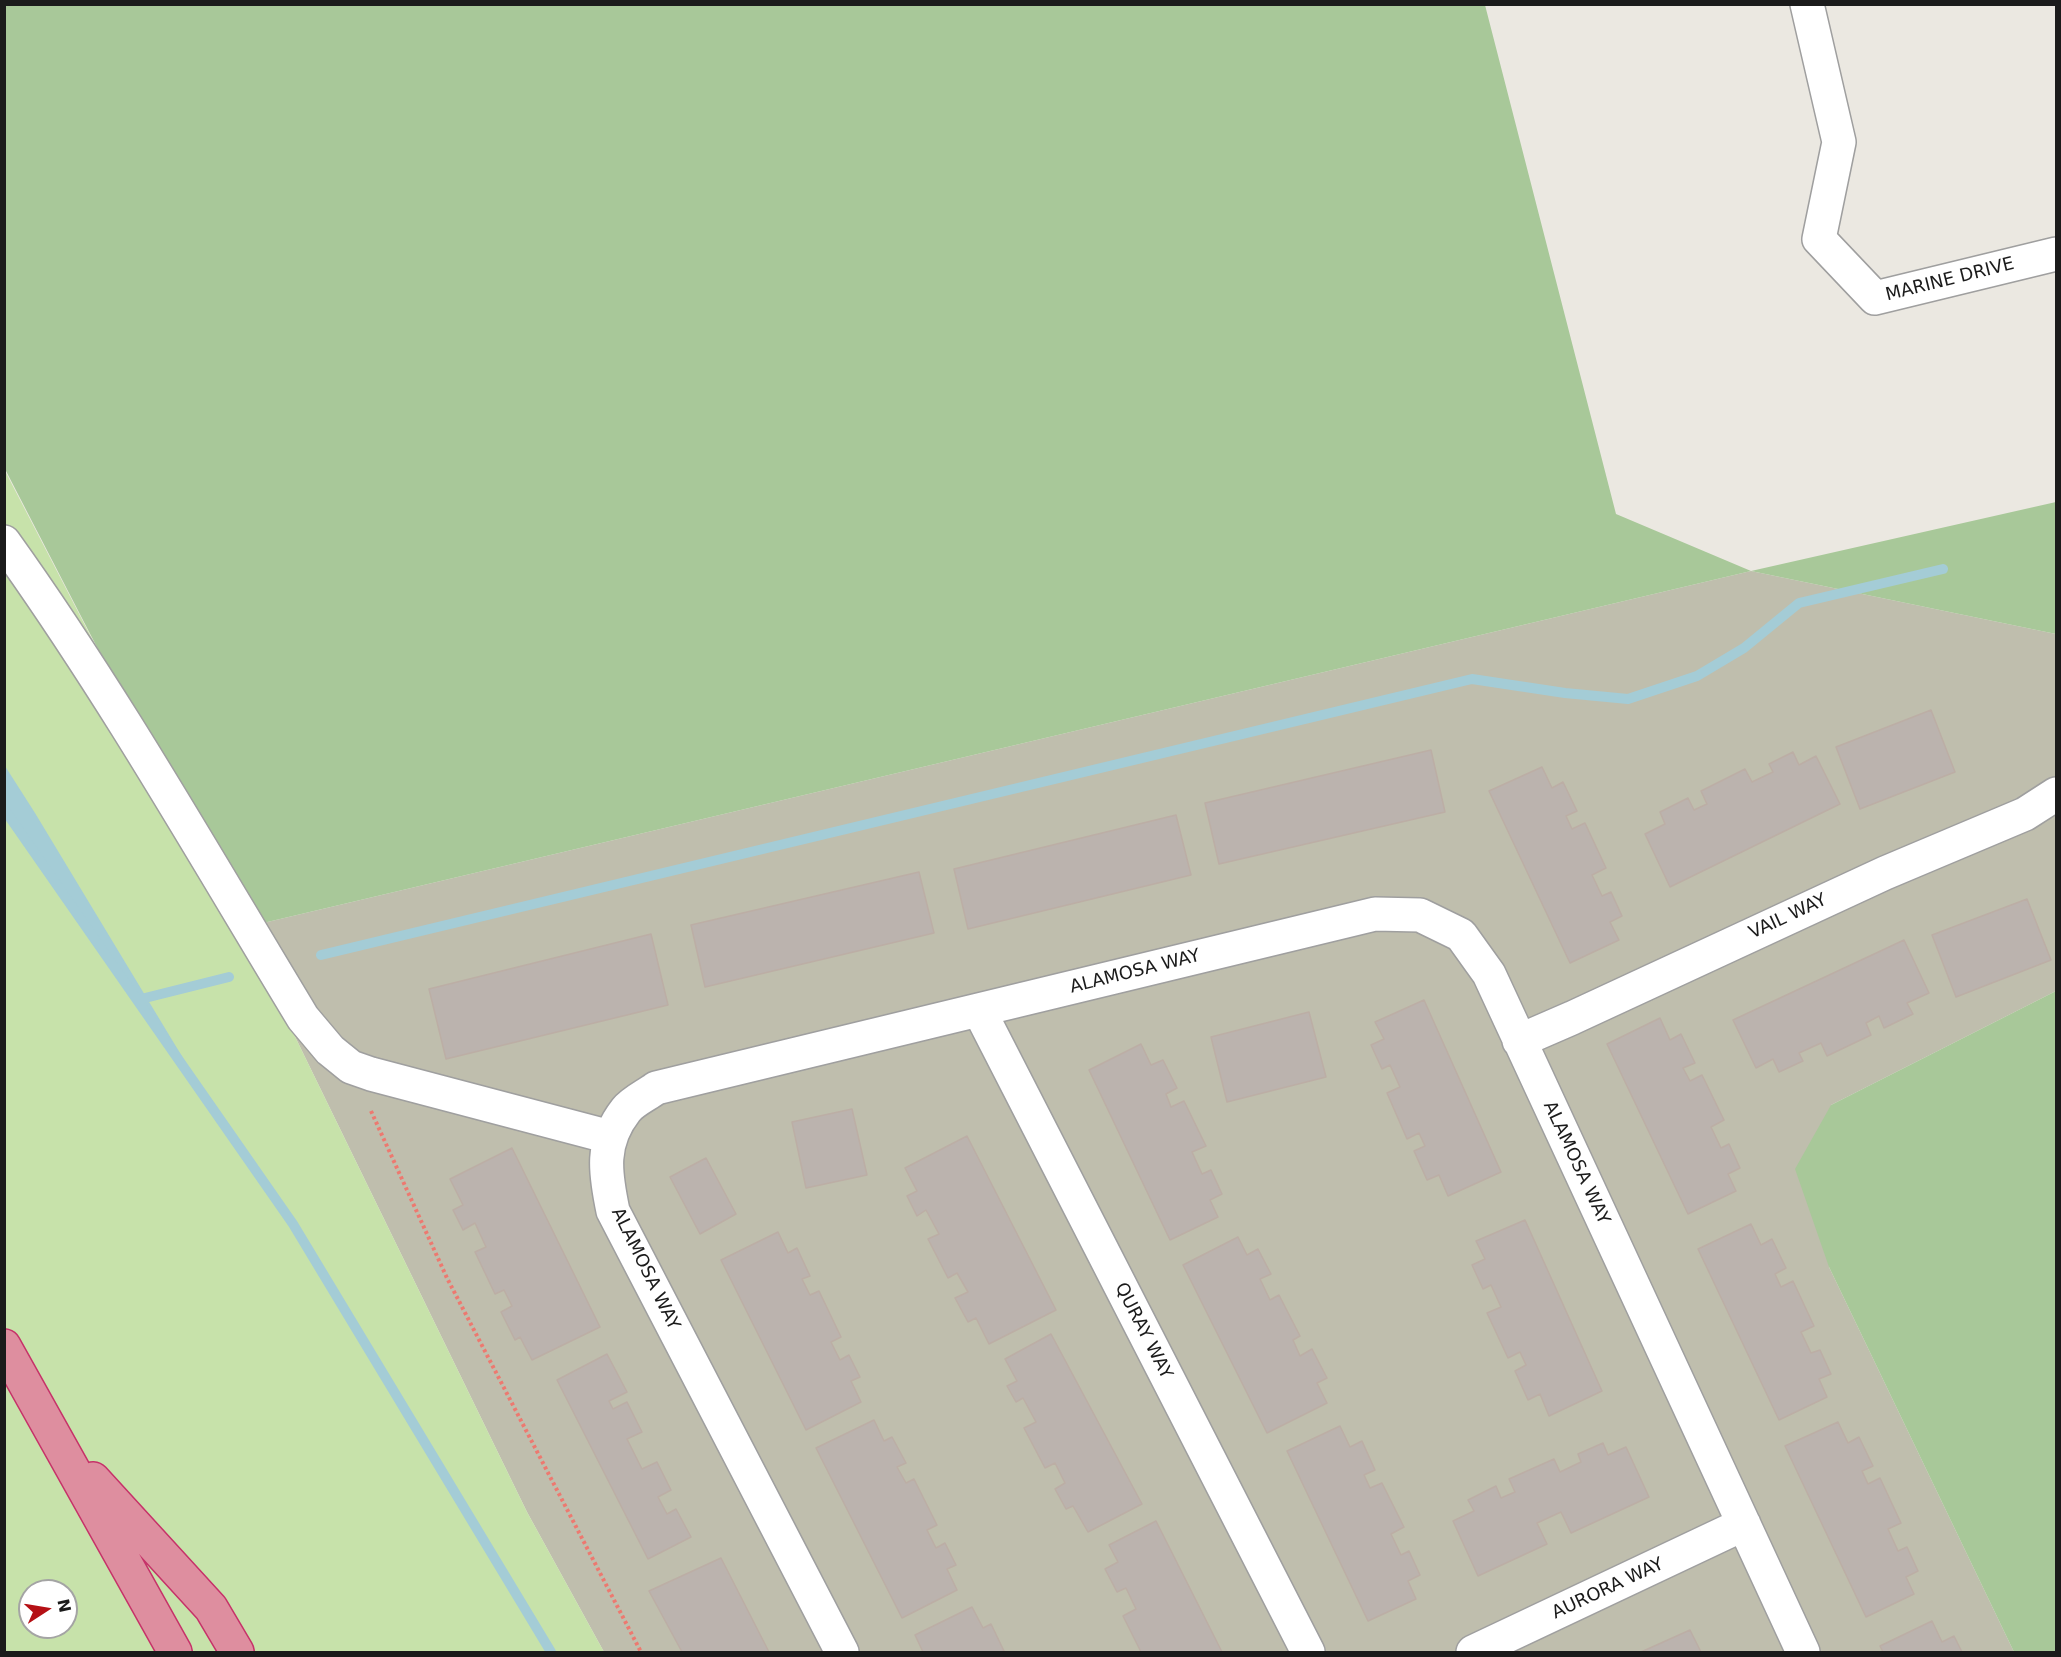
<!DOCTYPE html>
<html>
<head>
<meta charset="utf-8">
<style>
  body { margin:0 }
  #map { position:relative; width:2061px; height:1657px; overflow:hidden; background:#ebe8e1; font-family:"DejaVu Sans",sans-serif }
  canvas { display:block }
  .frame { position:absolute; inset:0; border:6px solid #1b1b1b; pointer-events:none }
  .north { position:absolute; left:18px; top:1579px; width:60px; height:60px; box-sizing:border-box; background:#fff; border:2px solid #a4a4a4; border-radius:50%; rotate:78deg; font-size:16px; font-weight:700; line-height:24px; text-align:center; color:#1b1b1b }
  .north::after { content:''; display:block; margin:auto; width:21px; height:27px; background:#b51015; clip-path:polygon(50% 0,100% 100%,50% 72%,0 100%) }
</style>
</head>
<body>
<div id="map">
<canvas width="2061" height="1657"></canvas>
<div class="frame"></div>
<div class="north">N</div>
</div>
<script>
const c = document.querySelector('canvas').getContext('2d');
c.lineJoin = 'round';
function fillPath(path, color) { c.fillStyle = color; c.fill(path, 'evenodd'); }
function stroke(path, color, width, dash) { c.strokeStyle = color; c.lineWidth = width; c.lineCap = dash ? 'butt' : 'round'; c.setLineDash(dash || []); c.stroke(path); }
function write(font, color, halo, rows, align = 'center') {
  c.font = font + ' "DejaVu Sans",sans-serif'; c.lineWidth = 4.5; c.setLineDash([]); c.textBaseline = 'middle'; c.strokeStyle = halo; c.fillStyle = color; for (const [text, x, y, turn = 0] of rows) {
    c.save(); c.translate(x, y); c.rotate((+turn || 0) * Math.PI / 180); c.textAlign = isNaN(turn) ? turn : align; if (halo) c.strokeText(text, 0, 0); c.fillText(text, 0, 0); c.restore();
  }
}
const construction = new Path2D(`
  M1751,571L2056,634V991L1831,1105L1829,1267L2014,1652H604L527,1512L242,928Z`);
const grass = new Path2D(`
  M4,469L242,928L527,1512L604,1652H5ZM30,1591H66V1627H30Z`);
const forest = new Path2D(`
  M5,5H1485L1616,514L1751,571L2056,502V634L1751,571L242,928L5,469Z
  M2056,991V1652H2014L1829,1267L1795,1169L1831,1105Z`);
const water = new Path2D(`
  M5,766L35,813L218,1116L5,809Z`);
const stream = new Path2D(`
  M4,809L293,1224L551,1652
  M321,955L1472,679L1565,693L1628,699L1697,676L1744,648L1799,603L1943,569
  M137,1000L229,977`);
const building = new Path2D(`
  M1931,710L1955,772L1860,809L1836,747Z
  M1431,750L1445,812L1219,864L1205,803Z
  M1793,752L1799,765L1816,756L1840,804L1670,887L1645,834L1665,824L1660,812L1688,798L1694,810L1707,804L1701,791L1745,769L1752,782L1773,772L1769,764Z
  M1542,767L1552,788L1563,782L1577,811L1566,816L1572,829L1585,823L1606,868L1592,875L1602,896L1611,892L1622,916L1610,922L1619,940L1570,963L1489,791Z
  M1176,815L1191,875L968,929L954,869Z
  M919,872L934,933L705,987L691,925Z
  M2027,899L2051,960L1956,997L1932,935Z
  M651,934L668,1005L446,1059L429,989Z
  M1904,940L1929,993L1907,1003L1913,1014L1884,1028L1879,1016L1866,1023L1871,1035L1827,1056L1821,1043L1799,1053L1803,1061L1779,1072L1773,1059L1756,1068L1733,1020Z
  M1424,1000L1501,1172L1448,1196L1439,1175L1427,1180L1414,1151L1425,1146L1419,1133L1407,1139L1387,1093L1400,1087L1390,1065L1382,1069L1371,1045L1384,1039L1375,1022Z
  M1309,1012L1326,1077L1227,1102L1211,1037Z
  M1660,1018L1670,1040L1681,1034L1695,1063L1683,1068L1690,1081L1702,1075L1724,1120L1711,1127L1721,1148L1729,1144L1740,1168L1728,1174L1736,1191L1688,1214L1607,1044Z
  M1141,1044L1151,1065L1163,1060L1177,1088L1166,1094L1171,1107L1184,1101L1206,1146L1192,1152L1202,1174L1211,1170L1222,1194L1210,1200L1218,1217L1170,1240L1089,1070Z
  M852,1109L867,1175L806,1188L792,1122Z
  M967,1136L1056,1310L989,1344L976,1318L968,1322L955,1298L968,1292L957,1273L948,1278L928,1239L939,1234L926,1210L917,1216L907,1196L917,1191L905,1168Z
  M512,1148L600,1327L532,1360L520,1337L515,1340L501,1312L512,1306L504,1290L495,1294L475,1252L486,1247L475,1223L463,1230L453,1210L463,1205L450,1179Z
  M706,1158L736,1214L700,1234L670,1177Z
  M1525,1220L1602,1391L1549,1416L1540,1394L1528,1400L1515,1371L1526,1365L1520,1352L1508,1358L1487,1313L1501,1307L1491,1285L1483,1289L1472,1265L1485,1259L1476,1241Z
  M1751,1224L1761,1245L1772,1239L1786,1268L1775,1274L1781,1287L1793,1281L1814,1326L1801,1332L1811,1353L1820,1350L1831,1374L1819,1379L1827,1397L1779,1420L1698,1249Z
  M778,1232L788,1253L797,1248L810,1276L802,1279L810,1295L819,1291L841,1337L831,1342L840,1360L849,1355L860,1377L851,1381L861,1402L806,1430L721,1260Z
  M1238,1237L1247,1255L1258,1249L1271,1274L1260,1279L1270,1300L1279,1295L1300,1336L1293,1340L1300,1356L1312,1349L1327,1378L1317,1383L1327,1403L1267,1433L1183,1265Z
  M1051,1334L1142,1504L1088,1532L1073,1506L1066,1509L1055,1489L1065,1483L1055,1463L1045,1468L1024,1428L1036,1422L1023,1398L1016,1402L1007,1386L1017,1381L1005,1359Z
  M607,1354L627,1392L609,1401L613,1409L627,1402L642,1432L627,1439L642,1469L657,1462L671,1490L658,1497L667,1514L676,1509L691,1537L648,1559L557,1380Z
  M874,1420L884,1441L892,1437L906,1463L897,1467L906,1483L914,1479L937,1525L927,1530L936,1548L945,1543L956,1565L947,1569L957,1590L902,1618L816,1448Z
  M1838,1422L1848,1443L1859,1437L1873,1466L1862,1471L1868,1484L1880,1478L1901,1523L1888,1529L1898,1551L1907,1547L1918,1571L1906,1577L1914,1594L1866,1617L1785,1446Z
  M1340,1426L1350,1447L1362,1441L1375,1470L1364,1475L1370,1488L1382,1483L1404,1527L1391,1534L1401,1555L1409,1551L1420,1575L1408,1581L1416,1599L1368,1621L1287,1451Z
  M1603,1443L1608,1455L1626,1447L1649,1497L1571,1533L1561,1512L1537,1523L1547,1544L1478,1576L1453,1521L1474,1511L1468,1500L1496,1486L1501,1498L1515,1492L1509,1479L1554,1459L1560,1472L1581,1462L1578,1454Z
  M1156,1521L1222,1652H1141L1123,1616L1136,1609L1126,1588L1117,1592L1105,1569L1118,1562L1109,1545Z
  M721,1558L769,1652H682L649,1591Z
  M972,1607L983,1628L991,1624L1004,1651L1001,1652H923L915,1635Z
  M1932,1621L1942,1642L1954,1636L1962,1652H1883L1880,1646Z
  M1690,1630L1701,1652H1641Z`);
const path = new Path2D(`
  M371,1111L447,1278L641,1652`);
const minor = new Path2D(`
  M1807,4L1839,142L1819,239L1875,298L2056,254
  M4,542C113,694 206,858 303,1018L330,1050L351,1067L371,1074L610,1137
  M979,1010L1308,1652
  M1519,1041L1572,1018L1885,873L2025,814L2056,794
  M842,1652L613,1211C605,1173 600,1143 626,1110C633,1101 647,1095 656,1088L1375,914L1420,915L1461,935L1489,974L1803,1652
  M1473,1652L1744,1524`);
const motorway = new Path2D(`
  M4,1346L175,1652
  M93,1479L211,1608L237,1652`);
const streetNames = [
  ["MARINE DRIVE",1950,280,-14],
  ["VAIL WAY",1788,917,-25],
  ["ALAMOSA WAY",1135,972,-14],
  ["ALAMOSA WAY",1576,1163,65],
  ["ALAMOSA WAY",645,1269,64],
  ["QURAY WAY",1143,1331,63],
  ["AURORA WAY",1608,1589,-25]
];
fillPath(construction, '#bfbead');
fillPath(grass, '#c7e2aa');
fillPath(forest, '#a8c899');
fillPath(water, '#a4ccd6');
stroke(stream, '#a4ccd6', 10);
fillPath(building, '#bbb3ae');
stroke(building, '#bcaea5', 1.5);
stroke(minor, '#9f9f9f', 36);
stroke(motorway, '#c63269', 36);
stroke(path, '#ed7970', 4, [3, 3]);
stroke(minor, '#fff', 33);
stroke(motorway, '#de8e9f', 33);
write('18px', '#1b1b1b', '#fff', streetNames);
</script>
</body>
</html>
